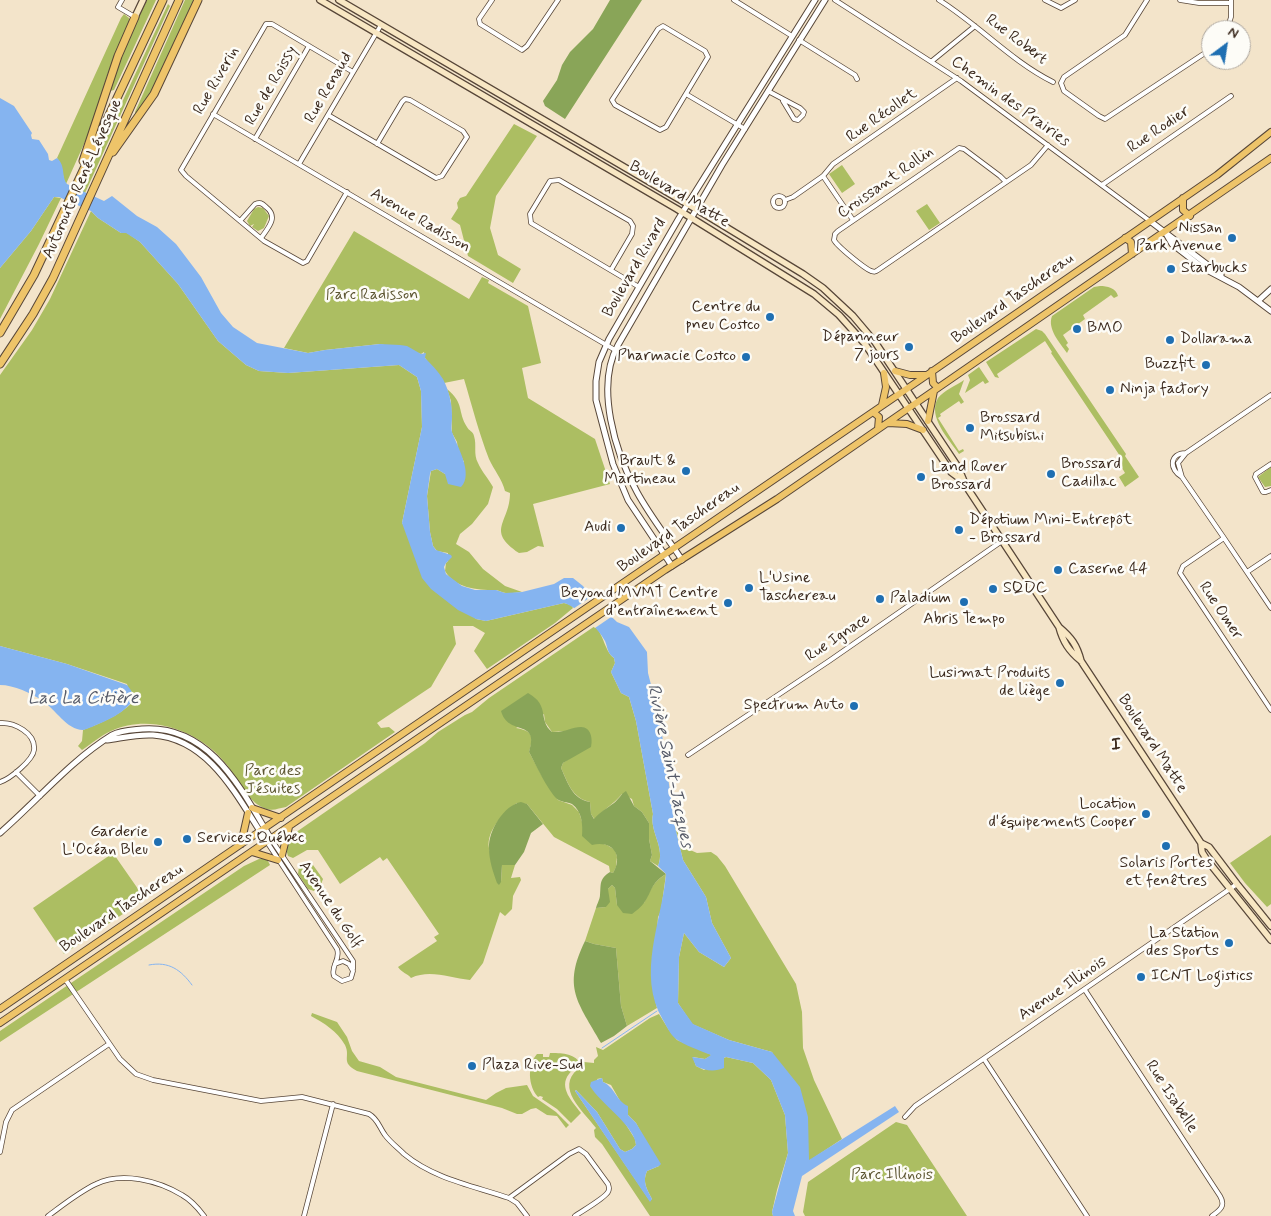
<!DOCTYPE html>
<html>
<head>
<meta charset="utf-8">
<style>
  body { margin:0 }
  #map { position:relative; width:1271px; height:1216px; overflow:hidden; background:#f3e4ca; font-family:Mynerve,sans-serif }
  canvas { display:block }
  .north { position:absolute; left:1201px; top:20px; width:50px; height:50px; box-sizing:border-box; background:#fdfcf7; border:1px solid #afa8a0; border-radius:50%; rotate:31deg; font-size:14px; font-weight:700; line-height:20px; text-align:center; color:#3b2a1e }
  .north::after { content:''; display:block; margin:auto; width:18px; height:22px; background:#1f6fb2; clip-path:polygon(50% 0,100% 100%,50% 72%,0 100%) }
</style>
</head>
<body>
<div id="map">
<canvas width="1271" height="1216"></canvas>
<div class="north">N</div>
</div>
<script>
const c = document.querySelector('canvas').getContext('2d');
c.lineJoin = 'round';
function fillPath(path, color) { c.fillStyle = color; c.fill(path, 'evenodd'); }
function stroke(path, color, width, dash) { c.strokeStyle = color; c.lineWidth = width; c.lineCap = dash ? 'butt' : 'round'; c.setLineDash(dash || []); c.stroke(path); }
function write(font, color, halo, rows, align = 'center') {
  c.font = font + ' Mynerve,sans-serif'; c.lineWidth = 5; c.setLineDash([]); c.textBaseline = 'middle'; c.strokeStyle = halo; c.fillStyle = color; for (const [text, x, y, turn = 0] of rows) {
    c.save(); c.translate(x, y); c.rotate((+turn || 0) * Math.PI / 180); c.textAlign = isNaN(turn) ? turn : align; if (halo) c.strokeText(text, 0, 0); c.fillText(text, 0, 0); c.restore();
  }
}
const green = new Path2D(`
  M147,0H156L114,90L110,91L123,49Z
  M185,0H195L156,85L136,115L135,112Z
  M168,4L170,6L85,193L81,190Z
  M124,14L129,18V23L108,73L88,135L66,184C61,176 65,169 57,158L121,18Z
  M514,124L537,136L496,196L490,228L498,255L521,269L513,283L468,256L460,225L451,219L458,208L457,203L460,198L466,196Z
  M842,165L855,184L842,193L829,174Z
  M54,197L61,198L39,244L0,319V268L31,231Z
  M927,204L940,223L929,230L916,211Z
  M258,207L263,208L269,216L264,228L258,231L252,227L254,224L250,226L247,221L254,209Z
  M91,211L98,218L121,233L126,232L140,242L178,284L218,341L246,365L259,371L288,373L399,365L417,377L421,391L422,427L402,523L476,619L486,621L564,603L571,605L573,608L555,623L487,669L474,651L485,633L473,626H453L456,644L431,687L377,723L381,728L389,727L395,732L286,807C279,808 272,812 264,808C247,801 238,779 227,765C202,732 151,712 111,731C100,736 91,744 82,750L78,746L82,741L83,730C101,723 118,716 132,703L127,684L67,664L0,646V375L32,330L50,299Z
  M354,231L469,299L482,277L489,280L488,283L528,306L541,363L522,368L528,398L595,439L610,484L533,504L544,547L538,546L527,552L519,553C485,530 510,523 510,493L505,491C502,479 494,470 489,459C479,433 472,406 464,379L444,383L425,358L424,352L421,354L380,344L325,350L308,353L284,348Z
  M1100,286C1107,286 1116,288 1118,296L1114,298L1111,295L1083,315L1085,319L1063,335L1068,343L1066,345L1069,349L1067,353C1060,343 1047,329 1052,316L1094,287Z
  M1036,329L1042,331L1045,334L1126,454L1125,456L1139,477L1125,487L1119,477L1125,473L1118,461L1122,459L1051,353L1052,352L1045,341L997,374L999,378L995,377L986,362Z
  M979,367L989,382L985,384L983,381L965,393L970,380L968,375Z
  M964,380L959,394L964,402L961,404L959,401L940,414L941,416L938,418L959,451L963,449L964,451L959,454C949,439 927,417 938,398C943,391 957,385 964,380Z
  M447,389C465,404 457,411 467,427C469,431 473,431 474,436C477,445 473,454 478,463C482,472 488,478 493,487L488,504L472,524L460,534L456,544L469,552L483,569L505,586L522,592C517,592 511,594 506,593C502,593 499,590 495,590C476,590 455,588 445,571L446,563L448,561V553L437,551L433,546L430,532L427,496L431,471L437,469L445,474L464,462L458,450L457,442L452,433L451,401Z
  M1271,467V486L1265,487L1258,477Z
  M595,626C604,635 605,652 614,658L615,663L611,672L621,693L629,697L636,721L653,814C649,831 666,848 658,866L650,861L652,855L649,839V823L642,812L634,806L632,799L622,794C614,804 602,810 595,820L591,814L590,802C572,798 568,783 561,768L563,763L570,758L568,731L552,732L545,722L544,714L516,728C533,731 534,736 529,752L542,776L558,800L572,805L579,812L583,825L600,843L607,845L615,850L617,857L616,867L613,873L610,872L609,866L554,837L527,804L517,803C504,812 486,831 489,848C491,860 497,871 501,882L502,865H515L511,878L520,877L521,880L513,896L512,909L505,916L500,912L483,963L470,980C450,978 430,969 411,978C407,973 402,973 398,967L437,941L434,937L439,934L387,858L383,861L380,857L340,884L318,850H307L293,858L288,856L286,849L292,835L425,743L438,732L465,715L472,712L489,698Z
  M675,827L688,849L697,853L711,852L717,856L725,866L796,984L802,1012L803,1048L814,1080L842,1139L809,1161L772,1052L729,1040L692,1024L678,1003L679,957L684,933L699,952L724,967L731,958L712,923L706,897L683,860Z
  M1271,835V904L1267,907L1245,883L1230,863Z
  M113,853L145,899L64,954L33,908Z
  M259,859H267L270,865L0,1042V1031L244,866Z
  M308,862L313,865L323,879L320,887L314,891L308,889L298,874L299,867Z
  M666,874L661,911L658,917L653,991L657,1008L627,1026L621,1006L616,948L594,944L585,941L596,908L606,907L608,889L612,885L615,888L617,905L644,903C650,890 654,881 666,874Z
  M312,1013L337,1022L347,1037L352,1051L359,1061L380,1067L396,1077L486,1100L496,1093L506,1088L527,1085L533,1096L556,1112L569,1125L566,1128L557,1116L547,1115L536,1108L531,1109L522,1114H517L502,1108L357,1071C340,1062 351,1057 345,1045C337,1031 324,1023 311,1016Z
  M659,1014L669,1030L677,1040L712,1055L705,1059L693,1057L696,1066L704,1070L726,1057L753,1063L771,1080L785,1115L788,1153L777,1190L772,1212L773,1216H650L602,1144L595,1137L594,1130L596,1128C583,1111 555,1088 578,1069L580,1070L584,1062L594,1063V1060L598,1056L596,1047L603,1050L606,1048L650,1018ZM602,1078L603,1082L611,1085L628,1115L636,1123L659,1166L647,1171C642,1182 647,1189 652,1199L650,1201L575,1091L576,1090L597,1112L620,1149L625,1152L632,1149L636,1145L635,1139L597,1079Z
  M550,1053C560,1053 574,1053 580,1063C577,1068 573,1069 569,1074C558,1088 573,1102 581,1113L571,1123L557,1109L542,1099L543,1097L540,1096L538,1097C528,1086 527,1065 537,1054H543V1057H549Z
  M896,1122L907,1125L967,1216H805L803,1212L808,1182Z`);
const forest = new Path2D(`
  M610,0H642L565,119L545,106L543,101L557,80L562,65L570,52L593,29Z
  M528,693C551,706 537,719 552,732C564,733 572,727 581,727C591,727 593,739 591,747L563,763L561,768C568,783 572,799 590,802L591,814L594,819C600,812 607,808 614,803C619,799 621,794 626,791L634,806L642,812L649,823V839L652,855L650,861L666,874C650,884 653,890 644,903C641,907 636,911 632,914L623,913L617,905L615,888L612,885L608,889L610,902L606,907L596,908C597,904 600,899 600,895C601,884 599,879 610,872L613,873C624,855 612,840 592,845L582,836C583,825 582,811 572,804C567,802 561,802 557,799C547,789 536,765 529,752C540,718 508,737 501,711Z
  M521,802L527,804L543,824L531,833L524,852L515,865H502L501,882L499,885L497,883C493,872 489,860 489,848C488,831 504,805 521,802Z
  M585,941L594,944L616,948L621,1006L627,1026L614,1036L601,1043C578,1002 562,988 585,941Z`);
const water = new Path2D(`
  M0,98L14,106L32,133L31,135L32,139L39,140L48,154L49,160L52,161L57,158C66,166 61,176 67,184L104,201L112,196L137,216L157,227L176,244L201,277L221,313L233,327L257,343L308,353L325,350L380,344L400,345L407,346L421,354L426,353L425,358C431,364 438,371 443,379C449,391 452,403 452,417C452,421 451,428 452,432C457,446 474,474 461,487L448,484L445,474L437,469L431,471L430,474L427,496L430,532L433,546L436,550L451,555L452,557L446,563L444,567L446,574L462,586L475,590H496L505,593L522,592L554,584L564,578H573L583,586L593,599L617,622L629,627L647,652L648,673L660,720L675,827L683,860L706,897L712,923L731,958L724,967L699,952L684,933L679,957L678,1003L693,1024L729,1040L772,1052L800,1087L808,1117L809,1160L895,1106L899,1112L802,1176L793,1211L795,1216H773L772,1212L788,1153L785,1115L771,1080L753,1063L726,1057L724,1058V1068C715,1072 705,1071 696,1066L692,1057L705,1059L711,1055C701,1051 684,1045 676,1039C670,1034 667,1027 663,1020C636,974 662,922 666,874L658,866C666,848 649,831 653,814L636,721L629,697L621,693L611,672L615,663L614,658C607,653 608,648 605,641C599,629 576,606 564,603L486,621L476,619L458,610L431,589L422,578L402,523L422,427L421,391L417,377L399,365L288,373L259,371L246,365L218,341L178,284L140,242L126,233H121L98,218L91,211L59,197H54L31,231L0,268Z
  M0,646L67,664L127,685C134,693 136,700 127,707C120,714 110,719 101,723C96,725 88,729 83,730C67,730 55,709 43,701C31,693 14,685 0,685Z
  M602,1078L603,1082C615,1087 616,1101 628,1106V1115L636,1123L661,1164L659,1166L647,1171C642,1182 647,1189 652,1199L650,1202L575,1091L576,1090L597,1112L620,1149L625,1152L632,1149L636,1145C635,1126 600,1103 590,1086L591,1082Z`);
const pier = new Path2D(`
  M592,596L614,615L595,628L573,609Z`);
const stream = new Path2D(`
  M149,965C169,961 181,970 192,985
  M602,1048L657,1011`);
const minor = new Path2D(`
  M122,0L118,7L135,17
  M492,0L479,19L480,24L522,50L527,46L558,0
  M734,0L792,36
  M835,0L961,81L1150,221
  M939,0C979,25 1011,61 1053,82
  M1045,0L1061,8L1075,0
  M1147,0L1125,35L1064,77L1061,83L1064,91L1099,116L1105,119L1211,49
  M1180,0L1199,3H1231
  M663,26L705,51L708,57L666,127L660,130L615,105L612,100L658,29Z
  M1227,30L1231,17V0
  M799,40L855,75L857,79
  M932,61L975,26
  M768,91L800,108L804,112L803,115L798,120L794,119L783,101
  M686,94L745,129
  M213,114L615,350
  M328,115L436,178L442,176L467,137L463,131L410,100L405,99L402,102L377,144
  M255,139L309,46
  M299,164L381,25
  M823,176L853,220
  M1006,182L1000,176L964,149L959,148L838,231L835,234L834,240C837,246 864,268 871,271C875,272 875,272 878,270L1031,165L1048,145
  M1102,185L1231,96
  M347,192L307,261L303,263L264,241L186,176L181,170L266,24H272L353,72
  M773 202a6 6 0 1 1 12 0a6 6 0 1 1-12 0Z
  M785,200L793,197L823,176L833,164L957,78
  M240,221L255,204C260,202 262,203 266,207C279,217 268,228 261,238
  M611,270L632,234L633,226L630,221L559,180L550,181L530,214L531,223L639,287
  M1186,453C1169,453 1169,470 1182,477L1224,538L1271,608
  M1271,464L1256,474L1255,477L1263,492H1266L1271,490
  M1182,477L1178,463L1186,453L1271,395
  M1224,538L1183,566L1180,573L1271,710
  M1247,572L1271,556
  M0,723C14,722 36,733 34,750C33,760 10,779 0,782
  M688,755L829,661L1002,541
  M16,772L40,796
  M271,839L353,961V969
  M267,842L337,949C341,960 330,966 334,976L342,981L351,978L353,971L349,964L343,961L335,964
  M65,979L120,1059L136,1074L153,1080L261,1101L302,1097L369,1114C378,1119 379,1127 385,1135C390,1142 398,1148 404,1154C434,1179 474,1186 509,1198L517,1203L527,1216
  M1085,990L1220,1196C1226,1206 1220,1210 1212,1216
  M984,1059L1087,1216
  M905,1117L915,1106L1237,884
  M0,1152L6,1122L12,1110L109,1044
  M509,1198L569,1154L579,1149L586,1154L608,1184C609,1187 610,1189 608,1192C605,1198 582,1211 575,1216
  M48,1216C63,1205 79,1192 96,1184C122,1171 159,1181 182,1195C191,1200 198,1208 204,1216
  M304,1216L333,1104`);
const tertiary = new Path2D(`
  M1150,221L1221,275
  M1165,232L1172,244L1203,268L1239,287L1271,311
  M1258,301L1271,289
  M682,560C667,537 650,516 637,492C615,453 595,386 618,345L722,165L825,0
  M672,566L628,500L613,464L596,400V381L599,362L609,339L679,218L815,0
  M107,740C122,738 137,734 153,735C211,739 238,799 267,842
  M0,833C37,801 70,761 112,735C121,730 133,730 142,729C210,724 241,789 271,839`);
const secondary = new Path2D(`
  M320,0L677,209L814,294L839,315L865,344L951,472L963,481
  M339,0L706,215L803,274L823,288L853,316L875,342L958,467L966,486L1059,627C1071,637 1077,645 1081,661
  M135,17L143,0
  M1059,627C1063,642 1069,651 1081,661L1201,843L1202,852L1207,860L1271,940
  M1201,843L1209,847L1237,884L1271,926`);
const primary = new Path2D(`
  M1183,198V210L1190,216
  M1125,238L1131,242L1132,254
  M895,371L910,375H926
  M932,371L933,383L938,388
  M882,405L886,387L884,373
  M873,412L879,417L878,429
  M928,421L934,391
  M888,423L907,424L923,430
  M252,808L281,818
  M241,844L248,813
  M252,852L278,860
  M282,855L289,827
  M0,1009L927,375L1217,175L1271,132
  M0,1023L665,570L777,499L1271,158`);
const motorway = new Path2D(`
  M113,152L154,94L198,0
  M83,161L118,56L135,17
  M0,333L34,275L163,0
  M0,364L33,314L53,278L179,0`);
const markers = [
  [1232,238,5,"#1f6fb2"],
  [1171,269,5,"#1f6fb2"],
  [770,317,5,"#1f6fb2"],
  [1077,329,5,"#1f6fb2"],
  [1170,340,5,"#1f6fb2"],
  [909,347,5,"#1f6fb2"],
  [746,357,5,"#1f6fb2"],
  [1206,365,5,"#1f6fb2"],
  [1110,390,5,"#1f6fb2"],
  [970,428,5,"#1f6fb2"],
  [686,471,5,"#1f6fb2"],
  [1051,474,5,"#1f6fb2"],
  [921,477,5,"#1f6fb2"],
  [621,528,5,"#1f6fb2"],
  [959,530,5,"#1f6fb2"],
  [1058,570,5,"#1f6fb2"],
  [749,588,5,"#1f6fb2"],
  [993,589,5,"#1f6fb2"],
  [880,599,5,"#1f6fb2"],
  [964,602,5,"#1f6fb2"],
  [728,603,5,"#1f6fb2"],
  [1060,683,5,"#1f6fb2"],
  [854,706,5,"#1f6fb2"],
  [1146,814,5,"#1f6fb2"],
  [187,839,5,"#1f6fb2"],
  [158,842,5,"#1f6fb2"],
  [1166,846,5,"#1f6fb2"],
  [1229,943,5,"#1f6fb2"],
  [1141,977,5,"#1f6fb2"],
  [472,1066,5,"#1f6fb2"]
];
const streetNames = [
  ["Rue Robert",1016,40,37],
  ["Rue Riverin",217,81,-60],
  ["Rue de Roissy",272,86,-60],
  ["Rue Renaud",329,88,-60],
  ["Chemin des Prairies",1010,102,36],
  ["Rue Récollet",882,116,-35],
  ["Rue Rodier",1159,130,-34],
  ["Autoroute René-Lévesque",83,179,-66],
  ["Croissant Rollin",886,183,-35],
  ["Boulevard Matte",679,195,31],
  ["Avenue Radisson",420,221,30],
  ["Boulevard Rivard",635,268,-60],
  ["Boulevard Taschereau",1013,299,-35],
  ["Boulevard Taschereau",679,528,-35],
  ["Rue Omer",1220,611,56],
  ["Rue Ignace",838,638,-34],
  ["Boulevard Matte",1152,744,57],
  ["Avenue du Golf",330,905,56],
  ["Boulevard Taschereau",122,909,-34],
  ["Avenue Illinois",1063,989,-34],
  ["Rue Isabelle",1171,1097,57]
];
const poiNames = [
  ["Nissan",1222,229,"right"],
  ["Park Avenue",1222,247,"right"],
  ["Starbucks",1181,269],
  ["Centre du",760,308,"right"],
  ["pneu Costco",760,326,"right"],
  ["BMO",1087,329],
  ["Dépanneur",899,338,"right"],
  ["7 jours",899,356,"right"],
  ["Dollarama",1180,340],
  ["Pharmacie Costco",736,357,"right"],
  ["Buzzfit",1196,365,"right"],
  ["Ninja factory",1120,390],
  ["Brossard",980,419],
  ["Mitsubishi",980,437],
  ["Brault &",676,462,"right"],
  ["Martineau",676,480,"right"],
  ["Brossard",1061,465],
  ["Cadillac",1061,483],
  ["Land Rover",931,468],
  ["Brossard",931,486],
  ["Dépotium Mini-Entrepôt",969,521],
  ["- Brossard",969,539],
  ["Audi",611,528,"right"],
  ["Caserne 44",1068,570],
  ["L'Usine",759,579],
  ["Taschereau",759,597],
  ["SQDC",1003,589],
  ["Beyond MVMT Centre",718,594,"right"],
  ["d’entraînement",718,612,"right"],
  ["Paladium",890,599],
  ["Abris Tempo",964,620,"center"],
  ["Lusimat Produits",1050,674,"right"],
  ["de liège",1050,692,"right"],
  ["Spectrum Auto",844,706,"right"],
  ["Location",1136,805,"right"],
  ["d'équipements Cooper",1136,823,"right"],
  ["Garderie",148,833,"right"],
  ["L'Océan Bleu",148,851,"right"],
  ["Services Québec",197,839],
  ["Solaris Portes",1166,864,"center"],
  ["et fenêtres",1166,882,"center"],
  ["La Station",1219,934,"right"],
  ["des Sports",1219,952,"right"],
  ["ICNT Logistics",1151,977],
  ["Plaza Rive-Sud",482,1066]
];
const parkNames = [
  ["Parc Radisson",372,296],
  ["Parc des",273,772],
  ["Jésuites",273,790],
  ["Parc Illinois",892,1176]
];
const waterNames = [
  ["Lac La Citière",83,699],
  ["Rivière Saint-Jacques",669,766,78]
];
const neighbourhoodNames = [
  ["I",1116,746]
];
fillPath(green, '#acbe62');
fillPath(forest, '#89a558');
fillPath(water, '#85b4f0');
fillPath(pier, '#f3e4ca');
stroke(stream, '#85b4f0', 1);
stroke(minor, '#574638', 5.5);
stroke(tertiary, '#574638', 7);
stroke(secondary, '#574638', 8);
stroke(primary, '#574638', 8);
stroke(motorway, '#574638', 9);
stroke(minor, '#fff', 4);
stroke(tertiary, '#fff', 5);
stroke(secondary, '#f8e7c3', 5.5);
stroke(primary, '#eec469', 6);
stroke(motorway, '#eec469', 7);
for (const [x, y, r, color] of markers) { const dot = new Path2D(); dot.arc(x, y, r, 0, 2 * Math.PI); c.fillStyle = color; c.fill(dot); stroke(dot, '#fdfcf7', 2); }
write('16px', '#3b2a1e', '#fdfcf7', streetNames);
write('16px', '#3b2a1e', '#fdfcf7', poiNames, 'left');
write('16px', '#5d5632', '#fdfcf7', parkNames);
write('italic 18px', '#555a68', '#fdfcf7', waterNames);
write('bold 18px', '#3b2a1e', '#fdfcf7', neighbourhoodNames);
</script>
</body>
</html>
